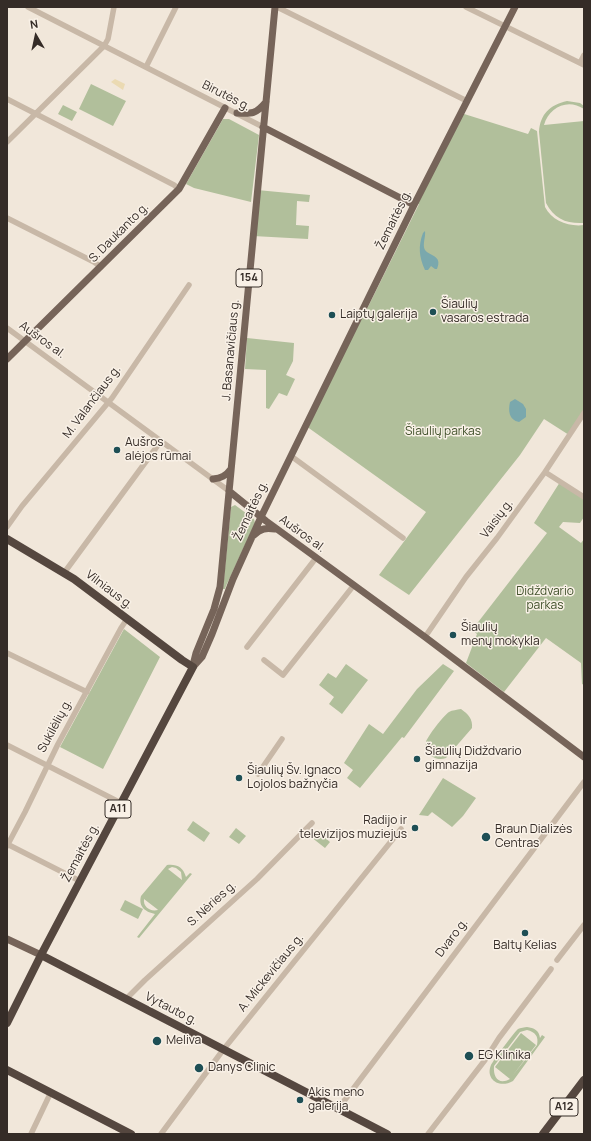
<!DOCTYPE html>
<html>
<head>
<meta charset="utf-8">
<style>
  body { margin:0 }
  #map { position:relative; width:591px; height:1141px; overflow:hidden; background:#f1e7da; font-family:Manrope,sans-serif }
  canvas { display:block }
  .frame { position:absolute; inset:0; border:8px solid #352c27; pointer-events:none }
  .north { position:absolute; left:16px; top:16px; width:40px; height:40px; -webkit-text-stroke:3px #f9f1e7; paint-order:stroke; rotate:351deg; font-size:11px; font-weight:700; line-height:16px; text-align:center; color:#352c27 }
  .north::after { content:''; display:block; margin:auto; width:14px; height:18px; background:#352c27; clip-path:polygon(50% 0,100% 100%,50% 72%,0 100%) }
</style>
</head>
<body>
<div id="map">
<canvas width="591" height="1141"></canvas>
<div class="frame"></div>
<div class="north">N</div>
</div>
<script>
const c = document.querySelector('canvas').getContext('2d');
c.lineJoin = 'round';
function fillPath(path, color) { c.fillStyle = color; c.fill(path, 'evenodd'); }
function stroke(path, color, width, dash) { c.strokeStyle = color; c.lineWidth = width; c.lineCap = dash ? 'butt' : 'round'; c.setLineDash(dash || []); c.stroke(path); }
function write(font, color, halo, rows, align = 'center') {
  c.font = font + ' Manrope,sans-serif'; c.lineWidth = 3; c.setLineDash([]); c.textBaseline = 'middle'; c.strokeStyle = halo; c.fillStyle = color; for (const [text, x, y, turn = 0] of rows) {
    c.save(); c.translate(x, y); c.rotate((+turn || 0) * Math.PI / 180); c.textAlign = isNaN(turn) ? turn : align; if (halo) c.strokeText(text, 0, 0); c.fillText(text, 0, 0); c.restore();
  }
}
const green = new Path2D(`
  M91,84L126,101L113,126L79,109Z
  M567,101L580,103L584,106V109C568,98 549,107 544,125L584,121V223C567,224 554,219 546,203L539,132C540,114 550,105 567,101Z
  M63,105L77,112L72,121L58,114Z
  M461,113L528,134L531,128L537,131L545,207C552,221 569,227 584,225V413L569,435L544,419L520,455L409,595L379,575L426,512L306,426L359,317H363L419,204L414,205Z
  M223,119H229L259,135L251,202L194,188L186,184Z
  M257,190L310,195L309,202L297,201L296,225L309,226L308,239L253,236Z
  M247,338L294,343L293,361L286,375L295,379L287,396L279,393L269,409L266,408V370L245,369Z
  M560,482L584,497V517L580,523L563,522L559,527L581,543L584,539V685L582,684L581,663L546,638L504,692L466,663L477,634L472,630L547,533L534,523Z
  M235,505L254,519L255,523L226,586L225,589H223L231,507Z
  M124,629L160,657L103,769L60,747Z
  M346,664L368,680L342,714L329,704L334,697L319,685L328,673L336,678Z
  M443,664L454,671L404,738L402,737L360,788L347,778L353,770L344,763L369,724L383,734L417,689Z
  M461,709C468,714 473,719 472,728L446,758C436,762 424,754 426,742C427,737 444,715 449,712C452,710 457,710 461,709Z
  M443,778L476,798L463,816L452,827L432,812L428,816L419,815Z
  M193,821L210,833L204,842L187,830Z
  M236,828L246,836L239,844L229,837Z
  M316,830L330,842L325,848L311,837Z
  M167,865C177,864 183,867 186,877L190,873L192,874L139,938L137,937L155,914C146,912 138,907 141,896ZM172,867L176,868L181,872L182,880L168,869ZM144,899L157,909L158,910C150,912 143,907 144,899Z
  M125,900L143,909L138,919L120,910Z
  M527,1027C534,1028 539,1030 540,1038L542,1035L545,1037L513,1081C499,1089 485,1079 491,1065C493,1061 515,1031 518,1029C520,1028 525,1027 527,1027ZM527,1030C535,1032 539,1036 537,1045L513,1075L536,1045L521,1033L495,1067L510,1079C499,1085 493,1078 494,1066L520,1032Z`);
const sand = new Path2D(`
  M115,79L125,84L123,90L111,82Z`);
const water = new Path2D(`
  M425,231C426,236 422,245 425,250C429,256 443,255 437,269H435L431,266L428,270H425C419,257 418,246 423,233Z
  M515,399L523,404L526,409V417L519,422C509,420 508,411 510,402Z`);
const minor = new Path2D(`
  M28,7L263,127
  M277,7L467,101
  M466,7L584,65
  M580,63L584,55
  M146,67L176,7
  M7,99L174,185L179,189
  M7,142L104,46L108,39L114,7
  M7,218L94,262L101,267
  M7,328L229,491
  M291,456L403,538
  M545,472L584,497
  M7,527L22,506L112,398L189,285
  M64,573L161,441
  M425,637L466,577L497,538L545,472L584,413
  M247,647L316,558
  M7,653L87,692
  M264,660L283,675L354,585
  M7,745L121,803
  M258,774L282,739
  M7,844L80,881
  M7,846L25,812L58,744L121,628L127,619
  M557,960L584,925
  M126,999L145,980L257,879L312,823
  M338,1109L584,782
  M31,1134L51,1092
  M161,1134L223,1050L401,829
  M428,1134L485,1060L499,1038L551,969`);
const major = new Path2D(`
  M237,113C252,114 256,114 266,102
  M263,127L414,205
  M7,359L179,189L225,108
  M213,479C221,478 226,476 231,469
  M229,491L266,521L425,637L584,757
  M254,535C261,528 266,528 275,529
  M193,665L196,653L214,609L220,587L275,7
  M193,667L202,657L212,634L233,579L261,517L414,205L515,7
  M7,939L41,955`);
const highway = new Path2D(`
  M7,539L74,579L182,660L193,667L41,955L7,1023
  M41,955L387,1134
  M7,1070L131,1134
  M543,1134L584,1080`);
const markers = [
  [433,312,4,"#1e4f55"],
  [332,315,4,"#1e4f55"],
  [117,450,4,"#1e4f55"],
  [453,635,4,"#1e4f55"],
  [417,759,4,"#1e4f55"],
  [239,778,4,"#1e4f55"],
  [415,828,4,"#1e4f55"],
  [486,837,5,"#1e4f55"],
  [525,933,4,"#1e4f55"],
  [157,1041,5,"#1e4f55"],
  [469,1056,5,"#1e4f55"],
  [199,1068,5,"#1e4f55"],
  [300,1100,4,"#1e4f55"]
];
const shields = [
  [249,278,26],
  [118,809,26],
  [564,1107,28]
];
const shieldNames = [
  ["154",249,278],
  ["A11",118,809],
  ["A12",564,1107]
];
const streetNames = [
  ["Birutės g.",226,96,27],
  ["Žemaitės g.",394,220,-64],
  ["S. Daukanto g.",119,233,-45],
  ["Aušros al.",42,340,36],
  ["J. Basanavičiaus g.",231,350,-85],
  ["M. Valančiaus g.",92,402,-53],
  ["Žemaitės g.",251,511,-65],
  ["Vaisių g.",497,519,-53],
  ["Aušros al.",302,534,36],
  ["Vilniaus g.",109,590,37],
  ["Sukilėlių g.",55,726,-62],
  ["Žemaitės g.",81,853,-62],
  ["S. Nėries g.",212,904,-42],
  ["Dvaro g.",452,938,-53],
  ["A. Mickevičiaus g.",271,973,-51],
  ["Vytauto g.",171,1009,27]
];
const poiNames = [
  ["Šiaulių",441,305],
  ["vasaros estrada",441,319],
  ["Laiptų galerija",340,315],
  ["Aušros",125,443],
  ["alėjos rūmai",125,457],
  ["Šiaulių",461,628],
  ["menų mokykla",461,642],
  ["Šiaulių Didždvario",425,752],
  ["gimnazija",425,766],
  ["Šiaulių Šv. Ignaco",247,771],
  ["Lojolos bažnyčia",247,785],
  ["Radijo ir",407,821,"right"],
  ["televizijos muziejus",407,835,"right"],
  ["Braun Dializės",495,830],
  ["Centras",495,844],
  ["Baltų Kelias",525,946,"center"],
  ["Meliva",166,1041],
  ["EG Klinika",478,1056],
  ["Danys Clinic",208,1068],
  ["Akis meno",308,1093],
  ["galerija",308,1107]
];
const parkNames = [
  ["Šiaulių parkas",443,432],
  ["Didždvario",545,592],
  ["parkas",545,606]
];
fillPath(green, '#b1bf9b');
fillPath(sand, '#ebdab2');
fillPath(water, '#7aa8ad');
stroke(minor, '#c8b8a7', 5.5);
stroke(major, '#766459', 7);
stroke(highway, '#55473f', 8);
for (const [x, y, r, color] of markers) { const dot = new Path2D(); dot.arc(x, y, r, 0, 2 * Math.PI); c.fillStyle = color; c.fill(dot); stroke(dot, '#f9f1e7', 1.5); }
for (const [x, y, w] of shields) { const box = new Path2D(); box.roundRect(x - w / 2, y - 9, w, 18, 3); c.fillStyle = '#f9f1e7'; c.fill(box); stroke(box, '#352c27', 1); }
write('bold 11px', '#352c27', null, shieldNames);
write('12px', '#352c27', '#f9f1e7', streetNames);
write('12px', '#352c27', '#f9f1e7', poiNames, 'left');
write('12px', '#42522c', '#f9f1e7', parkNames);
</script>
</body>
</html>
